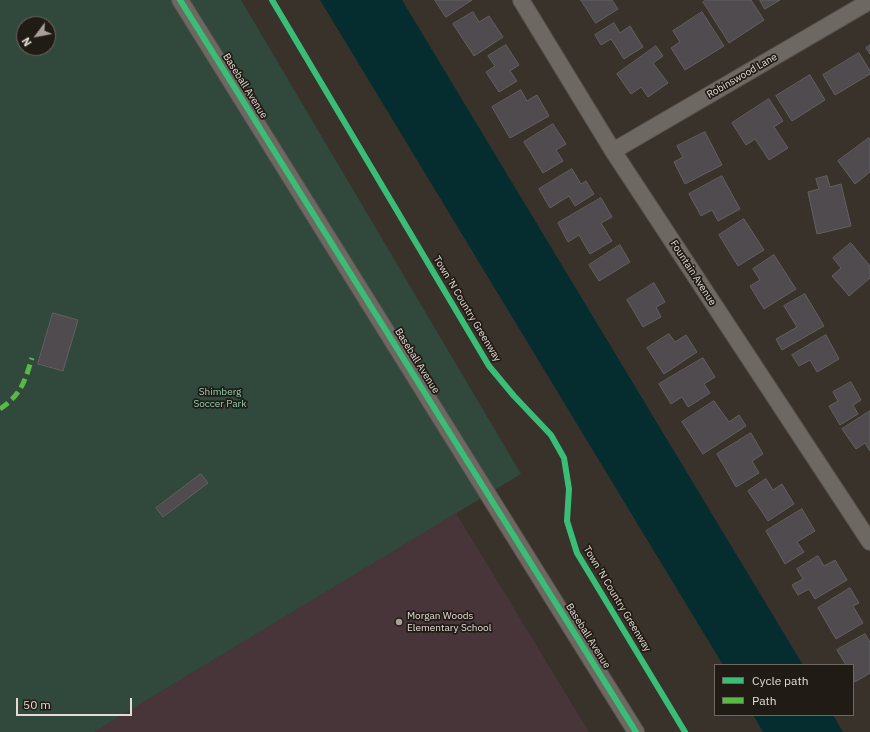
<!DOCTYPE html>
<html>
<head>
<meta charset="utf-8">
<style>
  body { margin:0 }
  #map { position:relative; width:870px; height:732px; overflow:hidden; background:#39322b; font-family:"IBM Plex Sans",sans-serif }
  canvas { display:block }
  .legend { position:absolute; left:714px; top:664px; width:140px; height:52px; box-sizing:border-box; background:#211b15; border:1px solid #6f6861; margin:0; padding:5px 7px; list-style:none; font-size:12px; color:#e4dcd4 }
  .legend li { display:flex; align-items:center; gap:8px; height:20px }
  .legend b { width:20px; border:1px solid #6f6861 }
  .north { position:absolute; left:16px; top:16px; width:40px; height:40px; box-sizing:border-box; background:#211b15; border:1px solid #6f6861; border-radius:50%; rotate:238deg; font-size:11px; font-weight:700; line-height:16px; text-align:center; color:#e4dcd4 }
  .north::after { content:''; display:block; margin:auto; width:14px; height:18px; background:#a8a099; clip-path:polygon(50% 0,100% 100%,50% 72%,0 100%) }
  .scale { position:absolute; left:16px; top:698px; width:116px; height:18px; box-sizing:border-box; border:2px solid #e4dcd4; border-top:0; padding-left:5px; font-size:12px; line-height:14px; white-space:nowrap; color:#e4dcd4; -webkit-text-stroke:3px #211b15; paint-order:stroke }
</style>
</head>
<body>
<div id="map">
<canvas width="870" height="732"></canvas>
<ul class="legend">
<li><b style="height:5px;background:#3abd76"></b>Cycle path</li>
<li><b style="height:5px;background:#58b947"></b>Path</li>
</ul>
<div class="north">N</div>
<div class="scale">50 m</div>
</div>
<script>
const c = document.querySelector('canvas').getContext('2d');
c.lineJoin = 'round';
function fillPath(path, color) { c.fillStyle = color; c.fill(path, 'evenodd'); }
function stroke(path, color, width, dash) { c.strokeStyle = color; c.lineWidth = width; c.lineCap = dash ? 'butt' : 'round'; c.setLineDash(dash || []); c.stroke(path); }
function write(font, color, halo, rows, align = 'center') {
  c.font = font + ' "IBM Plex Sans",sans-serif'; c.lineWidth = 3.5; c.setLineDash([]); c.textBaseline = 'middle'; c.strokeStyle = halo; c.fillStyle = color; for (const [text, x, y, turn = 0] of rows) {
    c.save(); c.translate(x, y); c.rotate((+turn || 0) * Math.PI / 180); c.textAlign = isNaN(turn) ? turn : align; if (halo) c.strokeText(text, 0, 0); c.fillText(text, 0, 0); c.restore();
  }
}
const education = new Path2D(`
  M456,513L589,732H94Z`);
const green = new Path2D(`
  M0,0H241L521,474L94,732H0ZM24,24H48V48H24Z`);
const water = new Path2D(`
  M320,0H402L803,665H723Z
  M753,715H833L843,732H763Z`);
const building = new Path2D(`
  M435,0H472L446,17Z
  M581,0H612L618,9L596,23Z
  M706,0H751L764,20L729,43L703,2Z
  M760,0H780L765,9Z
  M473,12L479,22L489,16L503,37L474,56L453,24Z
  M702,12L724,46L685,70L671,48L680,42L673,31Z
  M614,23L620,33L630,26L643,47L624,59L611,39L601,45L595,35Z
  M506,45L519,65L510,71L517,81L499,92L486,72L495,66L488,56Z
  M870,45V54L866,48Z
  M656,46L663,56L653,63L668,83L648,97L641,87L631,94L617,74Z
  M859,53L870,71V74L835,95L823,75Z
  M810,75L825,100L792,121L776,96Z
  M521,90L527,101L537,95L549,116L510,138L492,107Z
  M769,99L783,121L774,127L788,148L769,160L755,139L746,145L732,123Z
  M553,124L566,144L556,150L563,161L543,173L524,142Z
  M705,132L722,165L685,184L674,162L683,157L677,146Z
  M869,138L870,140V172L855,184L838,161Z
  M572,169L581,184L586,181L594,194L575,206L569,196L550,208L539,189Z
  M722,176L740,209L718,221L712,210L701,216L689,194Z
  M827,176L830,187L841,184L851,226L817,234L808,192L819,189L816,179Z
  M601,198L612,217L601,223L612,241L590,254L579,235L568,242L558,223Z
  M744,219L764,250L738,266L719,235Z
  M851,243L870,266V278L849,296L832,276L841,268L833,258Z
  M620,245L630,262L599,281L589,265Z
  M774,255L796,289L764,309L750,286L760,280L753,269Z
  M654,283L665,302L656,307L661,317L643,327L627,300Z
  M805,294L824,326L782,350L776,339L797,327L784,306Z
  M53,313L78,320L63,371L38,364Z
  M669,334L675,342L686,335L697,352L664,374L647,348Z
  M826,335L839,359L817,372L810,360L799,366L792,355Z
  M703,358L715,377L704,384L710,393L688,407L682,397L671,404L659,384Z
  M851,382L861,400L853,405L858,414L840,425L829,406L838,401L833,392Z
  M714,401L729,422L739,415L746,426L703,454L682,422Z
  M870,411V451L865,443L856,449L842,429Z
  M751,433L763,454L752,461L759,473L736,487L717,454Z
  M201,474L208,483L163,517L156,508Z
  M766,479L773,490L782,484L794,504L768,521L748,491Z
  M802,509L815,531L797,542L804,552L785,564L766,531Z
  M818,556L824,566L835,560L847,580L815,599L809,589L798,595L792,585L803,579L797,569Z
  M850,588L859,603L853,606L863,623L836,639L818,608Z
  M865,634L870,642V673L855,682L853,678V665H846L837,650Z`);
const street = new Path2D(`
  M180,0L636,732
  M521,0L613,151L870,542
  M613,151L870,1`);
const quiet = new Path2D(`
  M0,409C21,395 25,381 32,358`);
const cycleway = new Path2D(`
  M180,0L636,732
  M272,0L489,366L514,396L551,435L564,458L569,489L567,521L577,553L685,732`);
const markers = [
  [399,622,4,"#a8a099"]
];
const streetNames = [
  ["Robinswood Lane",742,76,-30],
  ["Baseball Avenue",245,86,58],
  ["Fountain Avenue",693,273,57],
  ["Town 'N Country Greenway",467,309,59],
  ["Baseball Avenue",417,361,58],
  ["Town 'N Country Greenway",617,599,59],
  ["Baseball Avenue",588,636,58]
];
const parkNames = [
  ["Shimberg",220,392],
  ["Soccer Park",220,404]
];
const poiNames = [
  ["Morgan Woods",407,616],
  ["Elementary School",407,628]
];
fillPath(education, '#48353a');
fillPath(green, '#31483c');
fillPath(water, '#052d30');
fillPath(building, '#4f4b4e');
stroke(building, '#636060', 1);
stroke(street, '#57504a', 18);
stroke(street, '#6d6862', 16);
stroke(quiet, '#58b947', 5, [10, 5]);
stroke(cycleway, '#3abd76', 6);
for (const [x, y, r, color] of markers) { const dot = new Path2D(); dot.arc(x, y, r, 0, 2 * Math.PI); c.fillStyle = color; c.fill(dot); stroke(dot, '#211b15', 1.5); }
write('10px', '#e4dcd4', '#211b15', streetNames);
write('10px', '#93d2b5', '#211b15', parkNames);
write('10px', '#e4dcd4', '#211b15', poiNames, 'left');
</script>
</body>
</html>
